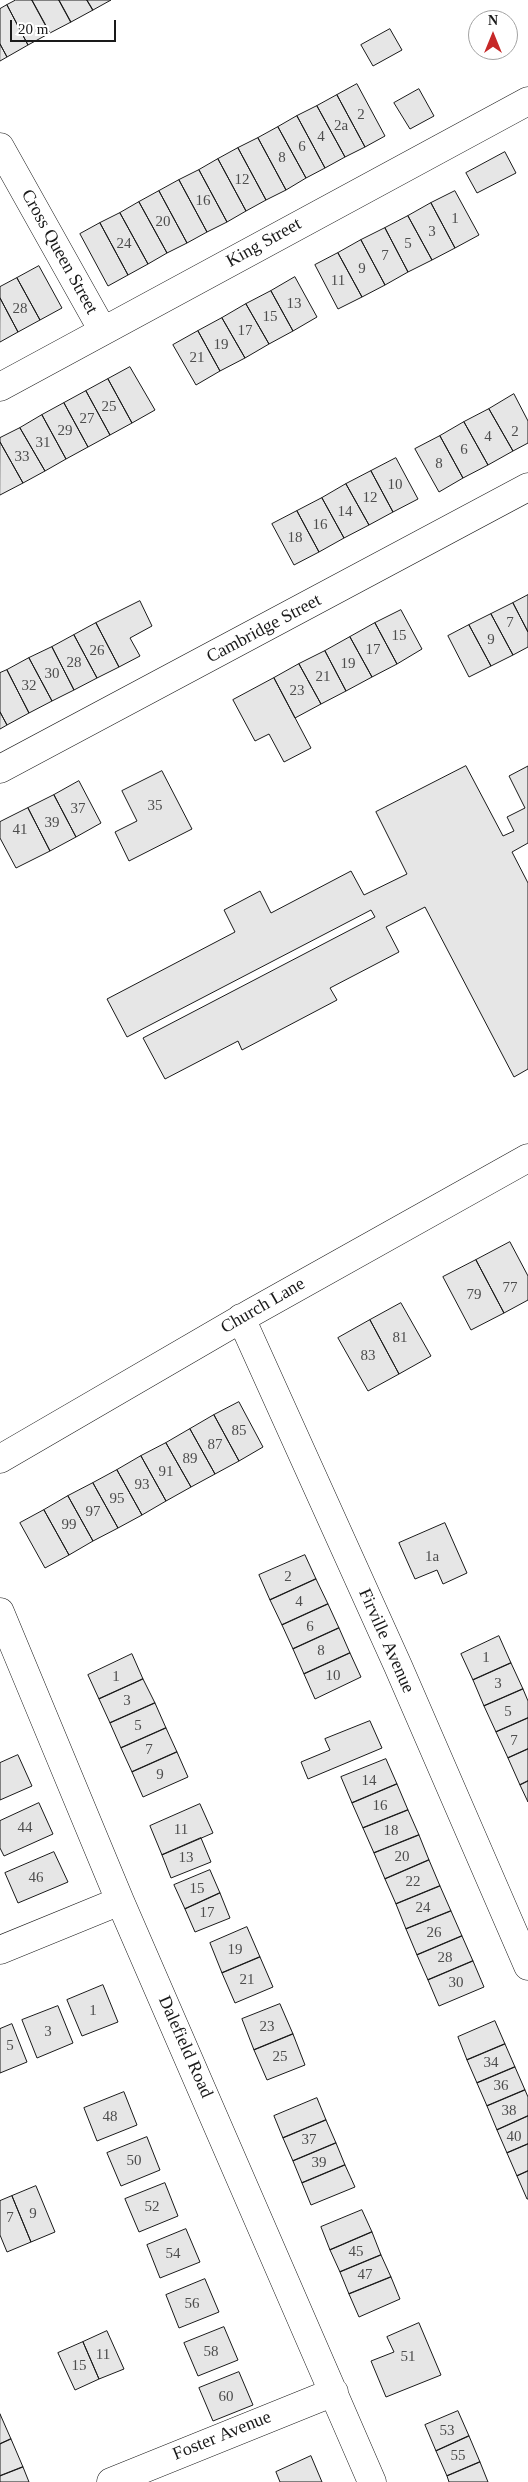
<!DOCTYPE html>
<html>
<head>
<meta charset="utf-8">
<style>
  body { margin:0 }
  #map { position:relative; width:528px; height:2482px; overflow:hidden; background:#fff; font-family:Georgia,serif }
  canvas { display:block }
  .north { position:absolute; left:468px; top:10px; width:50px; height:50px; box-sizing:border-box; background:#fff; border:1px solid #a3a3a3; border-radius:50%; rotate:0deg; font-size:14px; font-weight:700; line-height:20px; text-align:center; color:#1a1a1a }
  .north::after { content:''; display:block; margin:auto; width:18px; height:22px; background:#c62828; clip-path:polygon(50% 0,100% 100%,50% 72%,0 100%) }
  .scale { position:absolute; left:10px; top:20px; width:106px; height:22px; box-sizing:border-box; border:2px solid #1a1a1a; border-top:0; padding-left:6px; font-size:15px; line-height:18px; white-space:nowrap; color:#1a1a1a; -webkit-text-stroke:4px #fff; paint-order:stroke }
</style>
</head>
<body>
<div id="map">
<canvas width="528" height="2482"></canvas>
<div class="north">N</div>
<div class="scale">20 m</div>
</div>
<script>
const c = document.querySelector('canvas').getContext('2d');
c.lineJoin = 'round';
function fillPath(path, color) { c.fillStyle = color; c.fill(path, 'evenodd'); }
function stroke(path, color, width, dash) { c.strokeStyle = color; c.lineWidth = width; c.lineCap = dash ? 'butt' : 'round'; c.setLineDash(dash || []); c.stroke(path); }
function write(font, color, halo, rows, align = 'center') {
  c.font = font + ' Georgia,serif'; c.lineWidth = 4; c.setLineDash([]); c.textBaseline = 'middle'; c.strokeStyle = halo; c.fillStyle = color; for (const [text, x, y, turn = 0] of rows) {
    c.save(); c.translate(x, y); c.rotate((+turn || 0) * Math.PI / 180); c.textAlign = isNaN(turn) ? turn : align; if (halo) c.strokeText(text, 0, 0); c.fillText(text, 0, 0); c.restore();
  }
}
const building = new Path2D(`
  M16,0H32L50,33L28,45L7,5Z
  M32,0H59L71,22L50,33Z
  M59,0H87L93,10L71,22Z
  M87,0H111L93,10Z
  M7,5L28,45L7,57L0,44V9Z
  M390,29L402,50L373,66L361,45Z
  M0,44L7,57L0,61Z
  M357,84L385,136L365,147L337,95Z
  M419,89L434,116L410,129L394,103Z
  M337,95L365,147L345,157L317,106Z
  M317,106L345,157L325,168L297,116Z
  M297,116L325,168L306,178L278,127Z
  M278,127L306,178L286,190L258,138Z
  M258,138L286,190L266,200L238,148Z
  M238,148L266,200L246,211L218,159Z
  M505,152L516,173L477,193L466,173Z
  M218,159L246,211L227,222L199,170Z
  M199,170L227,222L207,232L179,180Z
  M179,180L207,232L187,243L159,191Z
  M159,191L187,243L167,253L139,202Z
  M455,191L479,235L455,248L431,203Z
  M139,202L167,253L148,264L120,213Z
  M431,203L455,248L432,260L408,216Z
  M120,213L148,264L128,275L100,223Z
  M408,216L432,260L408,272L385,228Z
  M100,223L128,275L108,286L80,234Z
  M385,228L408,272L385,285L361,240Z
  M361,240L385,285L362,297L338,253Z
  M338,253L362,297L338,309L315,265Z
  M39,266L62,308L40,320L17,278Z
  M295,277L317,317L293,331L271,291Z
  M17,278L40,320L18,332L0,298V287Z
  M271,291L293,331L269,344L246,304Z
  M0,298L18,332L0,342Z
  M246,304L269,344L245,358L222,318Z
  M222,318L245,358L220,371L198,331Z
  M198,331L220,371L196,385L173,345Z
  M130,367L155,410L132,423L108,379Z
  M108,379L132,423L110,435L86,391Z
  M86,391L110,435L88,447L64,403Z
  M514,394L528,421V443L513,451L489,409Z
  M64,403L88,447L66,459L42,415Z
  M489,409L513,451L488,465L464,422Z
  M42,415L66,459L45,471L20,428Z
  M464,422L488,465L463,478L440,436Z
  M20,428L45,471L23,483L0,442V438Z
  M440,436L463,478L439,492L415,449Z
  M0,442L23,483L0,495Z
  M396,458L418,499L393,512L371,471Z
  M371,471L393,512L369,525L346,484Z
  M346,484L369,525L344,538L322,498Z
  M322,498L344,538L319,552L297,511Z
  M297,511L319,552L294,565L272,524Z
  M528,595V632L513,603Z
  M140,601L152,626L130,638L140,656L119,667L96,623Z
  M513,603L528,632V647L513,655L491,614Z
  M401,610L422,649L397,664L375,623Z
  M491,614L513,655L491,666L469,625Z
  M96,623L119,667L97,678L74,635Z
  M375,623L397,664L372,677L350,637Z
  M469,625L491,666L469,677L448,636Z
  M74,635L97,678L74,690L52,647Z
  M350,637L372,677L346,691L325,651Z
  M52,647L74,690L52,701L29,658Z
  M325,651L346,691L321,704L299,664Z
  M29,658L52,701L29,713L7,670Z
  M299,664L321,704L295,718L274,678Z
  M7,670L29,713L7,725L0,712V673Z
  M274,678L311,748L284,762L269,734L255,741L233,700Z
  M0,712L7,725L0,729Z
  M466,766L503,836L514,831L507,817L525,808L509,776L528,766V843L512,852L528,883V1069L514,1077L425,907L386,927L399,952L330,988L337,1000L242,1050L238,1041L165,1079L143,1038L375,917L371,910L127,1037L107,999L235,932L224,910L260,891L271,913L351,871L364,895L407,874L376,812Z
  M162,771L192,829L129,861L115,832L137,821L122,791Z
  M79,781L101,823L76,837L54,795Z
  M54,795L76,837L50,851L28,808Z
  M28,808L50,851L16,868L0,838V822Z
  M510,1242L528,1276V1300L504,1313L476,1260Z
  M476,1260L504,1313L471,1330L443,1277Z
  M401,1303L431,1356L399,1374L370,1320Z
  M370,1320L399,1374L368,1391L338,1338Z
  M239,1402L263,1447L239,1461L214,1415Z
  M214,1415L239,1461L215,1474L190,1429Z
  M190,1429L215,1474L191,1487L166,1443Z
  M166,1443L191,1487L166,1501L141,1456Z
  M141,1456L166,1501L142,1515L117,1470Z
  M117,1470L142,1515L118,1528L93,1483Z
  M93,1483L118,1528L93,1541L68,1496Z
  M68,1496L93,1541L69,1555L44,1510Z
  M44,1510L69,1555L45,1568L20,1523Z
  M445,1523L467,1573L443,1584L437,1570L415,1579L399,1543Z
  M305,1555L316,1579L270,1600L259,1575Z
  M316,1579L328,1604L282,1625L270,1600Z
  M328,1604L339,1628L293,1649L282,1625Z
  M339,1628L350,1653L304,1674L293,1649Z
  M499,1636L511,1663L473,1680L461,1654Z
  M350,1653L361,1677L315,1699L304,1674Z
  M132,1654L143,1679L99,1699L88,1675Z
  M511,1663L523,1689L484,1706L473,1680Z
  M143,1679L155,1703L110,1723L99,1699Z
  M523,1689L528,1701V1718L496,1732L484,1706Z
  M155,1703L166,1728L121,1748L110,1723Z
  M528,1718V1749L508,1758L496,1732Z
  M370,1721L382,1748L308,1779L301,1762L330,1750L325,1739Z
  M166,1728L177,1752L132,1772L121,1748Z
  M528,1749V1781L520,1785L508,1758Z
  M177,1752L188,1777L143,1797L132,1772Z
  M18,1755L32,1786L0,1800V1763Z
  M386,1759L397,1784L352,1803L341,1777Z
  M528,1781V1802L520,1785Z
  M397,1784L408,1810L363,1828L352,1803Z
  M39,1803L53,1834L4,1856L0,1848V1821Z
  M200,1804L213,1833L162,1855L150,1826Z
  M408,1810L419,1835L374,1853L363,1828Z
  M419,1835L429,1860L385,1879L374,1853Z
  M201,1838L211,1862L171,1878L162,1855Z
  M54,1852L68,1882L18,1903L5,1873Z
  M429,1860L440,1886L396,1904L385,1879Z
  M210,1870L220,1893L185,1909L174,1885Z
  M440,1886L451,1911L406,1929L396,1904Z
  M220,1893L230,1918L195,1932L185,1909Z
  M451,1911L462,1936L417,1955L406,1929Z
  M247,1927L260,1957L222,1973L210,1943Z
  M462,1936L473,1961L428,1980L417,1955Z
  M260,1957L273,1987L235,2003L222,1973Z
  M473,1961L484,1987L439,2006L428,1980Z
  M103,1985L118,2022L82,2036L67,2000Z
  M280,2004L293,2034L254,2050L242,2019Z
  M58,2006L73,2043L37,2058L22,2020Z
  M495,2021L505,2044L467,2060L458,2037Z
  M12,2024L27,2062L0,2073V2029Z
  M293,2034L305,2065L267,2080L254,2050Z
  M505,2044L515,2067L477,2083L467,2060Z
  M515,2067L525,2090L487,2106L477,2083Z
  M525,2090L528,2097V2116L497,2130L487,2106Z
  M124,2092L137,2125L97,2141L84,2108Z
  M317,2098L326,2120L283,2138L274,2116Z
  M528,2116V2144L507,2153L497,2130Z
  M326,2120L336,2143L293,2161L283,2138Z
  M147,2137L160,2170L121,2186L107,2153Z
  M336,2143L345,2165L302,2183L293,2161Z
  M528,2144V2171L517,2176L507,2153Z
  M345,2165L355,2187L311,2205L302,2183Z
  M528,2171V2199H527L517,2176Z
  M165,2183L178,2216L139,2232L125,2199Z
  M36,2186L55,2232L31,2242L12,2196Z
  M12,2196L31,2242L7,2252L0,2235V2201Z
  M362,2210L372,2232L330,2250L321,2227Z
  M186,2229L200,2262L160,2278L147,2245Z
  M372,2232L381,2255L340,2272L330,2250Z
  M381,2255L391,2277L349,2294L340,2272Z
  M391,2277L400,2299L359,2317L349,2294Z
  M205,2279L219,2312L179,2328L166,2295Z
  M419,2323L441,2375L386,2397L371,2361L394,2352L387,2337Z
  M224,2327L238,2360L198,2376L184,2343Z
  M107,2331L124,2369L99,2379L83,2342Z
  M83,2342L99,2379L75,2390L58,2353Z
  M239,2372L253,2405L213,2421L199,2388Z
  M458,2411L469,2436L436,2451L425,2425Z
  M0,2414L11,2439L0,2444Z
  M469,2436L480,2462L447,2476L436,2451Z
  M11,2439L23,2467L0,2476V2444Z
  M311,2456L322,2482H280L276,2472Z
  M480,2462L488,2482H449L447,2476Z
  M23,2467L29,2482H0V2476Z`);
const minor = new Path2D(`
  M0,147L103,331
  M0,387L528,101
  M0,769L528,487
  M241,1318L398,1666L528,1966
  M0,1459L251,1313L528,1158
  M0,1612L120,1901L372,2482
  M0,1950L120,1901
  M111,2482L334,2392`);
const numberNames = [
  ["2",361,115],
  ["2a",341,126],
  ["4",321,137],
  ["6",302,147],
  ["8",282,158],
  ["12",242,180],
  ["16",203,201],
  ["1",455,219],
  ["20",163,222],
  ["3",432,232],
  ["24",124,244],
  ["5",408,244],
  ["7",385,256],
  ["9",362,269],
  ["11",338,281],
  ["13",294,304],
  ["28",20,309],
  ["15",270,317],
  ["17",245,331],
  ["19",221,345],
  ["21",197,358],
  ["25",109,407],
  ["27",87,419],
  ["29",65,431],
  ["2",515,432],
  ["4",488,437],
  ["31",43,443],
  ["6",464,450],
  ["33",22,457],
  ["8",439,464],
  ["10",395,485],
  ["12",370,498],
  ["14",345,512],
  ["16",320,525],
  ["18",295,538],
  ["7",510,623],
  ["15",399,636],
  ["9",491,640],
  ["17",373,650],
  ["26",97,651],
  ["28",74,663],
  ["19",348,664],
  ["30",52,674],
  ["21",323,677],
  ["32",29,686],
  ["23",297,691],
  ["35",155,806],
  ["37",78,809],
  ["39",52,823],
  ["41",20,830],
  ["77",510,1288],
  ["79",474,1295],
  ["81",400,1338],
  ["83",368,1356],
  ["85",239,1431],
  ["87",215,1445],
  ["89",190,1459],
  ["91",166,1472],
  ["93",142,1485],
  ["95",117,1499],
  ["97",93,1512],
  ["99",69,1525],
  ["1a",432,1557],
  ["2",288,1577],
  ["4",299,1602],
  ["6",310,1627],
  ["8",321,1651],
  ["1",486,1658],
  ["10",333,1676],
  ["1",116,1677],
  ["3",498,1684],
  ["3",127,1701],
  ["5",508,1712],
  ["5",138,1726],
  ["7",514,1741],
  ["7",149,1750],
  ["9",160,1775],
  ["14",369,1781],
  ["16",380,1806],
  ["44",25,1828],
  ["11",181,1830],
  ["18",391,1831],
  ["20",402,1857],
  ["13",186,1858],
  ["46",36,1878],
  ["22",413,1882],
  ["15",197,1889],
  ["24",423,1908],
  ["17",207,1913],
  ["26",434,1933],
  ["19",235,1950],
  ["28",445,1958],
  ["21",247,1980],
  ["30",456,1983],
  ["1",93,2011],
  ["23",267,2027],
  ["3",48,2032],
  ["5",10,2046],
  ["25",280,2057],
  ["34",491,2063],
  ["36",501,2086],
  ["38",509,2111],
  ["48",110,2117],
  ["40",514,2137],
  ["37",309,2140],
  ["50",134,2161],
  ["39",319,2163],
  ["52",152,2207],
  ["9",33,2214],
  ["7",10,2218],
  ["45",356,2252],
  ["54",173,2254],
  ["47",365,2275],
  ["56",192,2304],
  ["58",211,2352],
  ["11",103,2355],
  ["51",408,2357],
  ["15",79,2366],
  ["60",226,2397],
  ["53",447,2431],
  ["55",458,2456]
];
const streetNames = [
  ["King Street",264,243,-29],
  ["Cross Queen Street",59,252,61],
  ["Cambridge Street",264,629,-28],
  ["Church Lane",263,1306,-30],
  ["Firville Avenue",386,1641,66],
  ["Dalefield Road",185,2047,66],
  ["Foster Avenue",222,2436,-22]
];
fillPath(building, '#e6e6e6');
stroke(building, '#1a1a1a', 1);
stroke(minor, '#1a1a1a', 29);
stroke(minor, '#fff', 28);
write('15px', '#4d4d4d', null, numberNames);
write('18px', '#1a1a1a', '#fff', streetNames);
</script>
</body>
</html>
